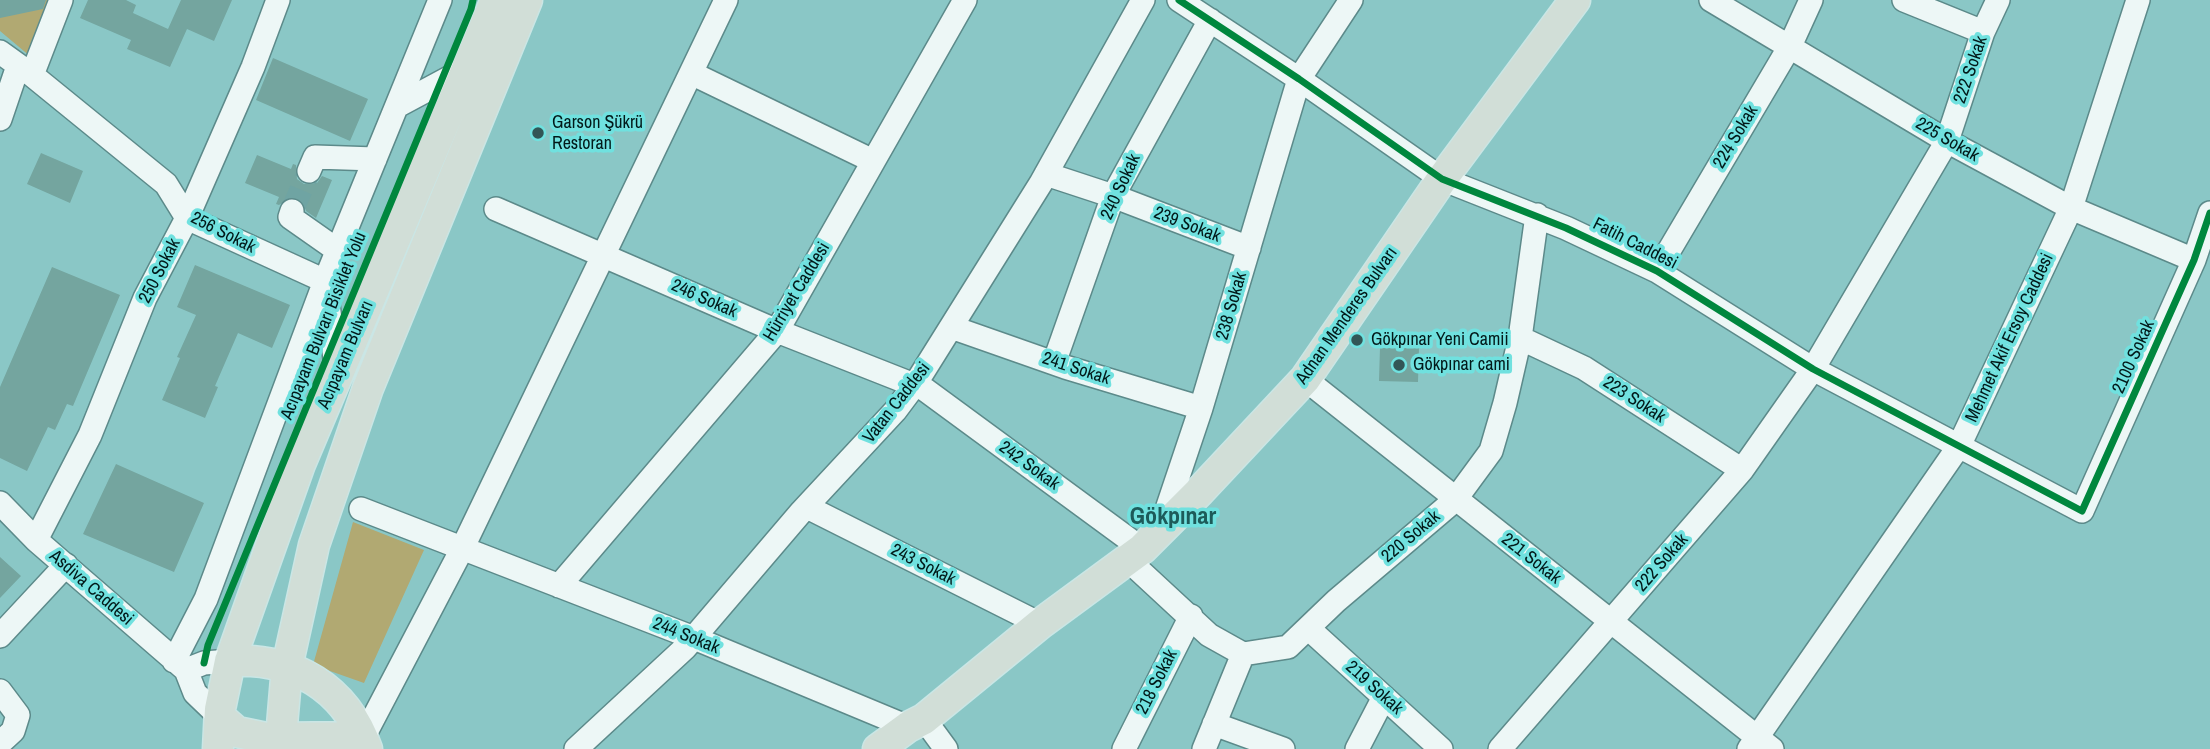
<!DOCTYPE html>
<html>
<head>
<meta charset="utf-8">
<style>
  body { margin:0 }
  canvas { display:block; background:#8ac7c6 }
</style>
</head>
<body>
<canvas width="2210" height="749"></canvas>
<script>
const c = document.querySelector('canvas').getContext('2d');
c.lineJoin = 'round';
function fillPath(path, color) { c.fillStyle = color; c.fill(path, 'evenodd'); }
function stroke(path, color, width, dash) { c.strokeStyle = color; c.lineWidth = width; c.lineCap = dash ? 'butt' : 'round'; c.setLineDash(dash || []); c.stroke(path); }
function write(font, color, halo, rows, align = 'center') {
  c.font = font + ' "Archivo Narrow",sans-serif'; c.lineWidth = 7; c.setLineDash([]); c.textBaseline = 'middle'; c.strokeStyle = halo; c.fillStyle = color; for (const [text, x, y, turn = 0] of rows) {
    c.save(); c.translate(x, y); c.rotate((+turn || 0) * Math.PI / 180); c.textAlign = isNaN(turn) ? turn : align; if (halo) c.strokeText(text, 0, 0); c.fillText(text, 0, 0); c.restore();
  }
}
const green = new Path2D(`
  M0,0H54L31,57L0,31Z
  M353,522L424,550L364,683L313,665Z`);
const building = new Path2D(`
  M0,0H46L43,9L0,18Z
  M88,0H126L136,5L133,13L168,29L181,0H232L214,41L187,29L170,67L127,49L131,40L80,18Z
  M273,58L368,99L350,141L256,100Z
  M41,153L83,171L70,203L27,184Z
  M257,155L291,169L293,164L296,165L297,179L304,184L317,183L322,176L332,180L316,218L306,211L303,202L297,198H289L279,205L276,204L279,197L245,183Z
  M195,265L290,305L272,348L238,333L215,386L218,387L205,418L162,400L180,358L177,357L196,315L177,307Z
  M52,267L120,295L73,406L67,404L55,430L48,427L27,471L0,458V387Z
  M1380,347L1419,348L1418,382L1379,381Z
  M116,464L204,503L174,572L83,534Z
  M0,557L21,576L0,598Z`);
const minorTunnel = new Path2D(`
  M292,211L309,171`);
const minor = new Path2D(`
  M1179,0L1299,79L1442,179L1566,228L1657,271L1813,369L2082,511L2194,260L2210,213
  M1711,0L1947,141L2071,208L2194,260
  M1904,0L1983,32
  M0,52L32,75L166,184L187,218L325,281L337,374
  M691,73L873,161
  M32,75L61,0
  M397,106L466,69
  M0,119L18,66
  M309,171L315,157L375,159
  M1046,174L1113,196L1249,248
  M496,209L777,331L914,385
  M292,211L290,217L337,250
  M1657,271L1790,46L1811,0
  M951,327L1065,367L1201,408
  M1520,338L1584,368L1742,470
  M1054,363L1113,196L1210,20
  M1305,379L1772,749
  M916,383L1142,549
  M0,503L36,540L186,670L195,693L220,717
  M807,507L1040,624
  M361,509L694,638L908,727
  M1161,527L1201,408L1299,79L1351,0
  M36,540L90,435L145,298L187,218L253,67L278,0
  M1128,560L1209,635L1243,654L1288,647L1336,601L1455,500L1491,451L1505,403L1520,338L1537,215
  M559,586L777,331L965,0
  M1308,628L1441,749
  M0,636L66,565
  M174,661L206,599L325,281L440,0
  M186,670L204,663L230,661
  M0,691L18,715L13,731L0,743
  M924,719L946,749
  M1214,724L1283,749
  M363,738L462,549L726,0
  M576,749L685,648L802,511L895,411L916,383L1041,183L1143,0
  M1124,749L1191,616
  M1204,749L1243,654
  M1357,749L1384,697
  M1500,749L1742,470L1813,369L1947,141L1983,32L1998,0
  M1749,749L1959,446L2071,208L2138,0`);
const major = new Path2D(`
  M230,661C294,657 346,688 367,749
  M220,717L237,732L266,738L362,737
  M218,749L220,709L230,661L300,464L496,0
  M280,749L287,667L314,545L368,388L527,0
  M878,749L908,727L924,719L1040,624L1142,549L1200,491L1305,379L1442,179L1575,0`);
const cycleway = new Path2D(`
  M1179,0L1299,79L1442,179L1566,228L1657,271L1813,369L2082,511L2194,260L2210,213
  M204,663L208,645L471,9L473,0`);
const markers = [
  [538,133,7,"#325656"],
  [1357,340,7,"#325656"],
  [1399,365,7,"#325656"]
];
const streetNames = [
  ["222 Sokak",1971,70,-71],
  ["224 Sokak",1736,137,-59],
  ["225 Sokak",1947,140,30],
  ["240 Sokak",1121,187,-65],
  ["239 Sokak",1187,225,21],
  ["256 Sokak",223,233,27],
  ["Fatih Caddesi",1635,244,27],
  ["250 Sokak",160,271,-63],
  ["Hürriyet Caddesi",797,292,-59],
  ["246 Sokak",704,299,24],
  ["238 Sokak",1232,306,-74],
  ["Adnan Menderes Bulvarı",1347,316,-55],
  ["Acıpayam Bulvarı Bisiklet Yolu",324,326,-68],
  ["Mehmet Akif Ersoy Caddesi",2010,338,-65],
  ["Acıpayam Bulvarı",346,355,-67],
  ["2100 Sokak",2134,357,-66],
  ["241 Sokak",1076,369,18],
  ["223 Sokak",1634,400,33],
  ["Vatan Caddesi",897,403,-52],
  ["242 Sokak",1029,466,36],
  ["220 Sokak",1411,537,-40],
  ["221 Sokak",1531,559,38],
  ["222 Sokak",1662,563,-49],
  ["243 Sokak",923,565,27],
  ["Asdiva Caddesi",91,588,41],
  ["244 Sokak",686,636,22],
  ["218 Sokak",1157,682,-63],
  ["219 Sokak",1374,688,42]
];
const poiNames = [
  ["Garson Şükrü",552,123],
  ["Restoran",552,144],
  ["Gökpınar Yeni Camii",1371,340],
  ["Gökpınar cami",1413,365]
];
const districtNames = [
  ["Gökpınar",1173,518]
];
fillPath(green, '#b1a972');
fillPath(building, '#74a59f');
stroke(minorTunnel, '#6fa4a3', 23, [23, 11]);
stroke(minor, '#5c8a8a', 26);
stroke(major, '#cae6e5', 33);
stroke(minor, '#edf7f6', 23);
stroke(major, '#d1ded7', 30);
stroke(cycleway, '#00873e', 7);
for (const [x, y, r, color] of markers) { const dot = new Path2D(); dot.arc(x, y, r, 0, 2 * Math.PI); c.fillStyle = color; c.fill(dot); stroke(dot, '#70e1df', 2.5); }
write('18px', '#021919', '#70e1df', streetNames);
write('18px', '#021919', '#70e1df', poiNames, 'left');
write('bold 24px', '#1d5b5a', '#70e1df', districtNames);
</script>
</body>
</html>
